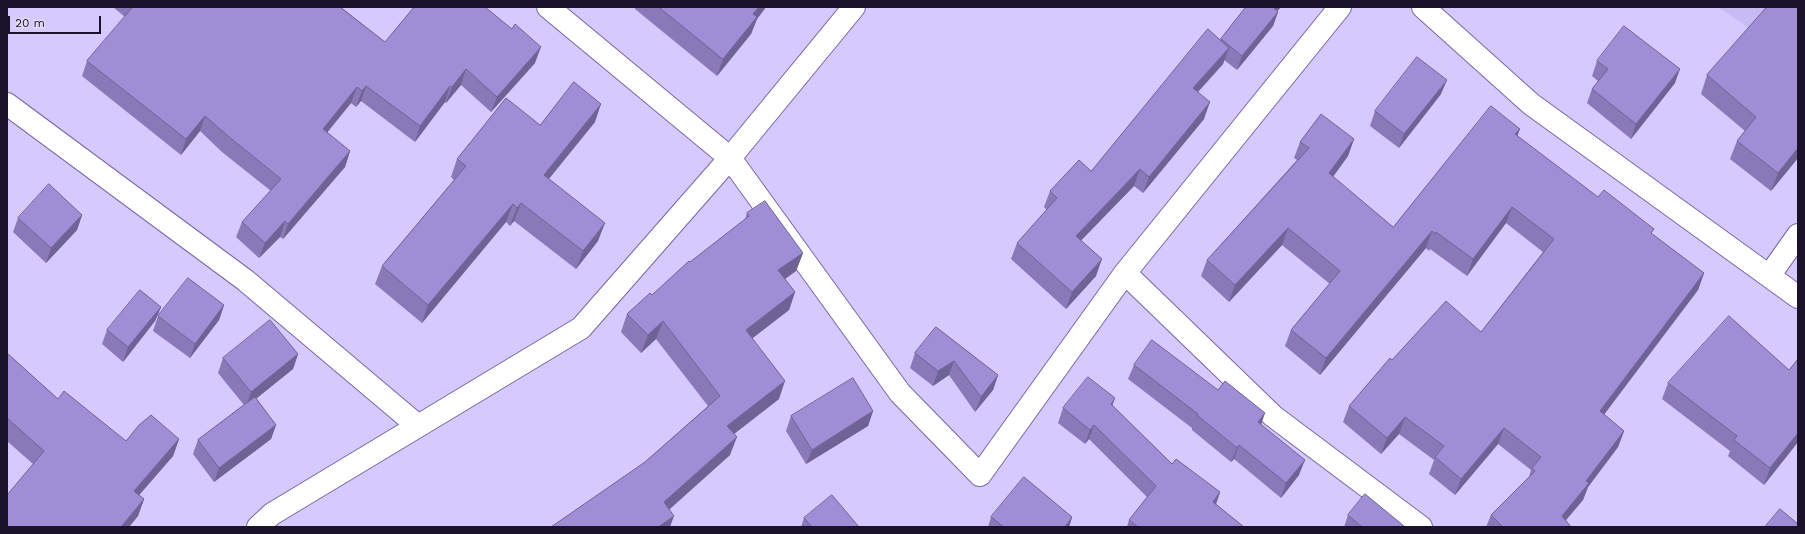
<!DOCTYPE html>
<html>
<head>
<meta charset="utf-8">
<style>
  body { margin:0 }
  #map { position:relative; width:1805px; height:534px; overflow:hidden; background:#d5c9fd; font-family:"Work Sans",sans-serif }
  canvas { display:block }
  .frame { position:absolute; inset:0; border:8px solid #191229; pointer-events:none }
  .scale { position:absolute; left:8px; top:16px; width:93px; height:18px; box-sizing:border-box; border:2px solid #191229; border-top:0; padding-left:5px; font-size:12px; line-height:14px; white-space:nowrap; color:#191229; -webkit-text-stroke:3px #e0dbf5; paint-order:stroke }
</style>
</head>
<body>
<div id="map">
<canvas width="1805" height="534"></canvas>
<div class="frame"></div>
<div class="scale">20 m</div>
</div>
<script>
const c = document.querySelector('canvas').getContext('2d');
c.lineJoin = 'round';
function fillPath(path, color) { c.fillStyle = color; c.fill(path, 'evenodd'); }
function stroke(path, color, width, dash) { c.strokeStyle = color; c.lineWidth = width; c.lineCap = dash ? 'butt' : 'round'; c.setLineDash(dash || []); c.stroke(path); }
const built = new Path2D(`
  M1718,7H1798V62Z`);
const minor = new Path2D(`
  M548,7L730,158L900,393L980,475L1125,273L1340,7
  M1423,7L1531,104L1798,297
  M7,104L245,280L418,426
  M1125,273L1273,416L1421,527
  M1769,276L1798,235
  M258,527L272,514L581,328L730,158L854,7`);
const wall = new Path2D(`
  M113,7H343L342,8L385,42L535,63L491,112L461,85L446,103L445,102L415,142L361,101L356,107L351,103L327,132L350,151L345,167L283,239L280,237L259,258L236,237L242,222L271,191L222,152L200,131L181,155L82,76L87,61L125,17Z
  M635,7H766L757,19L751,34L717,76L635,9Z
  M1246,7H1281L1277,11L1278,12L1273,26L1237,70L1224,60L1223,64L1198,92L1204,119L1143,193L1134,186L1081,240L1096,276L1066,309L1011,259L1017,243L1047,210L1044,207L1050,191L1091,171L1220,40Z
  M1767,7L1798,158L1771,191L1730,159L1737,141L1745,131L1701,94L1707,75Z
  M1597,61L1675,83L1631,139L1587,103L1592,89L1598,81L1592,76Z
  M1441,94L1399,148L1370,126L1375,111Z
  M595,122L549,179L598,241L576,269L514,221L510,226L506,222L422,323L375,284L382,266L454,180L451,177L457,159L540,125Z
  M1517,136L1598,197L1652,234L1704,273L1698,290L1604,414L1624,431L1618,447L1588,487L1583,500L1566,520L1571,527H1486L1491,515L1529,477L1531,470L1498,444L1455,495L1429,474L1434,460L1399,434L1381,454L1343,422L1349,406L1392,360L1481,332L1543,252L1506,223L1467,276L1430,249L1429,251L1426,248L1320,375L1285,346L1291,330L1330,284L1282,245L1229,302L1201,276L1207,260L1297,160L1294,158L1300,142L1354,139L1348,156L1333,177L1393,227Z
  M747,213L803,253L796,271L785,279L795,292L789,310L752,338L779,399L734,434L730,455L669,510L645,462L708,406L656,339L641,353L621,332L627,314L652,295L690,262L745,220Z
  M82,215L77,230L46,263L13,232L18,218Z
  M224,305L219,320L190,358L153,331L158,316Z
  M161,307L155,321L123,362L102,344L107,330Z
  M936,327L998,375L993,390L975,412L949,375L933,386L910,368L915,353Z
  M7,353L58,399L126,441L179,439L173,456L139,495L144,499L138,516L129,527H7L33,464L7,441Z
  M298,354L293,369L256,398L276,425L271,439L214,482L193,454L198,440L244,405L218,373L223,358Z
  M1798,359V442L1764,485L1728,456L1730,451L1662,399L1668,383L1789,370Z
  M1134,365L1261,424L1299,475L1281,498L1234,459L1231,462L1192,430V428L1128,379Z
  M1112,405L1172,464L1220,492L1216,504L1244,527H1127L1129,520L1147,497L1089,439L1085,444L1058,423L1063,408Z
  M873,411L868,426L806,464L786,431L791,416Z
  M1348,515L1404,527H1344Z
  M991,517H1072L1069,527H988Z
  M804,518L859,527H801Z`);
const shadedWall = new Path2D(`
  M759,7H766L757,19L751,34L717,76L723,59L753,14Z
  M1272,7H1281L1267,22Z
  M1278,12L1273,26L1237,70L1242,56Z
  M541,47L535,63L491,112L497,97Z
  M1229,48L1223,64L1187,104L1193,88Z
  M466,69L461,85L446,103L452,87Z
  M1680,69L1675,83L1631,139L1636,124Z
  M1447,80L1441,94L1399,148L1404,134Z
  M366,86L361,101L356,107L362,91Z
  M450,86L445,102L415,142L420,126Z
  M357,87L351,103L318,144L323,129Z
  M1210,102L1204,119L1143,193L1149,177Z
  M601,104L595,122L537,193L544,175Z
  M205,116L200,131L181,155L186,139Z
  M1520,129L1514,145L1515,134Z
  M1354,139L1348,156L1323,190L1329,173Z
  M1798,148V158L1771,191L1778,173Z
  M350,151L345,167L283,239L288,224Z
  M1140,169L1134,186L1070,252L1076,236Z
  M521,203L514,221L510,226L517,208Z
  M513,204L506,222L422,323L428,305Z
  M1512,207L1506,223L1467,276L1473,259Z
  M82,215L77,230L46,263L51,248Z
  M285,221L280,237L259,258L265,243Z
  M605,223L598,241L576,269L583,251Z
  M1288,228L1282,245L1229,302L1235,285Z
  M1432,231L1426,248L1320,375L1326,358Z
  M803,253L796,271L772,288L778,270Z
  M1102,259L1096,276L1066,309L1072,292Z
  M1704,273L1698,290L1594,428L1600,411Z
  M795,292L789,310L740,348L746,330Z
  M224,305L219,320L190,358L195,344Z
  M161,307L155,321L123,362L128,347Z
  M663,321L656,339L641,353L648,335Z
  M298,354L293,369L246,407L251,392Z
  M954,361L949,375L933,386L938,371Z
  M998,375L993,390L975,412L981,397Z
  M785,381L779,399L721,444L727,426Z
  M1115,398L1110,412L1111,404Z
  M873,411L868,426L806,464L812,450Z
  M1265,413L1260,428L1258,422Z
  M1405,417L1399,434L1381,454L1387,438Z
  M276,425L271,439L214,482L219,468Z
  M1094,425L1089,439L1085,444L1090,430Z
  M1504,428L1498,444L1455,495L1461,479Z
  M1624,431L1618,447L1588,487L1583,500L1560,527L1562,516L1586,481Z
  M1798,433V442L1764,485L1770,468Z
  M737,437L730,455L657,520L664,502Z
  M179,439L173,456L128,508L134,491Z
  M1239,445L1234,459L1231,462L1237,448Z
  M1305,460L1299,475L1281,498L1286,483Z
  M1220,492L1215,507L1213,502Z
  M144,499L138,516L129,527H121Z
  M674,516L670,527H658Z
  M1072,517L1069,527H1065Z`);
const building = new Path2D(`
  M133,7H340L385,42L414,7H485L512,29L515,24L541,47L497,97L466,69L452,87L450,86L420,126L366,86L362,91L357,87L323,129L350,151L288,224L285,221L265,243L242,222L281,179L228,136L205,116L186,139L87,61Z
  M659,7H759L753,14L757,17L723,59Z
  M1246,7H1273L1278,12L1242,56L1221,39Z
  M1767,7H1798V148L1778,173L1737,141L1756,117L1707,75Z
  M1624,26L1680,69L1636,124L1592,89L1608,69L1597,61Z
  M1208,29L1229,48L1193,88L1210,102L1149,177L1140,169L1076,236L1102,259L1072,292L1017,243L1057,198L1050,191L1079,160L1091,171Z
  M1417,57L1447,80L1404,134L1375,111Z
  M574,82L601,104L544,175L605,223L583,251L521,203L517,208L513,204L428,305L382,266L466,166L457,159L506,98L540,125Z
  M1491,106L1520,129L1515,134L1598,197L1604,190L1654,229L1651,233L1704,273L1600,411L1624,431L1586,481L1589,483L1562,516L1571,527H1503L1491,515L1535,471L1532,468L1541,457L1504,428L1461,479L1435,457L1444,446L1405,417L1387,438L1349,406L1390,358L1392,360L1446,301L1481,332L1554,239L1512,207L1473,259L1436,232L1435,234L1432,231L1326,358L1291,330L1340,271L1288,228L1235,285L1207,260L1309,148L1300,142L1321,114L1354,139L1329,173L1393,227Z
  M49,184L82,215L51,248L18,218Z
  M765,201L803,253L778,270L795,292L746,330L785,381L727,426L737,437L664,502L674,516L658,527H551L645,462L720,396L663,321L648,335L627,314L650,293L652,295L689,261L690,262L749,216L747,213Z
  M188,278L224,305L195,344L158,316Z
  M140,290L161,307L128,347L107,330Z
  M1729,316L1789,370L1798,359V433L1770,468L1734,440L1737,436L1668,383Z
  M270,320L298,354L251,392L223,358Z
  M936,327L998,375L981,397L954,361L938,371L915,353Z
  M1152,340L1218,390L1225,381L1265,413L1258,422L1305,460L1286,483L1239,445L1237,448L1197,415L1198,414L1134,365Z
  M7,353L58,399L64,391L126,441L139,425L151,415L179,439L134,491L144,499L121,527H7V495L44,451L7,418Z
  M1088,377L1115,398L1111,404L1172,464L1176,459L1220,492L1213,502L1244,527H1138L1129,520L1156,486L1094,425L1090,430L1063,408Z
  M853,378L873,411L812,450L791,416Z
  M255,397L276,425L219,468L198,440Z
  M1024,477L1072,517L1065,527H1004L991,517Z
  M1365,494L1404,526V527H1362L1348,515Z
  M832,495L859,527H812L804,518Z
  M1780,509L1798,524V527H1765Z`);
fillPath(built, '#c7bbf3');
stroke(minor, '#7768a3', 24);
stroke(minor, '#fff', 22);
fillPath(wall, '#8979b8');
fillPath(shadedWall, '#6f6396');
fillPath(building, '#9f8dd6');
stroke(building, '#6f6396', 1);
</script>
</body>
</html>
